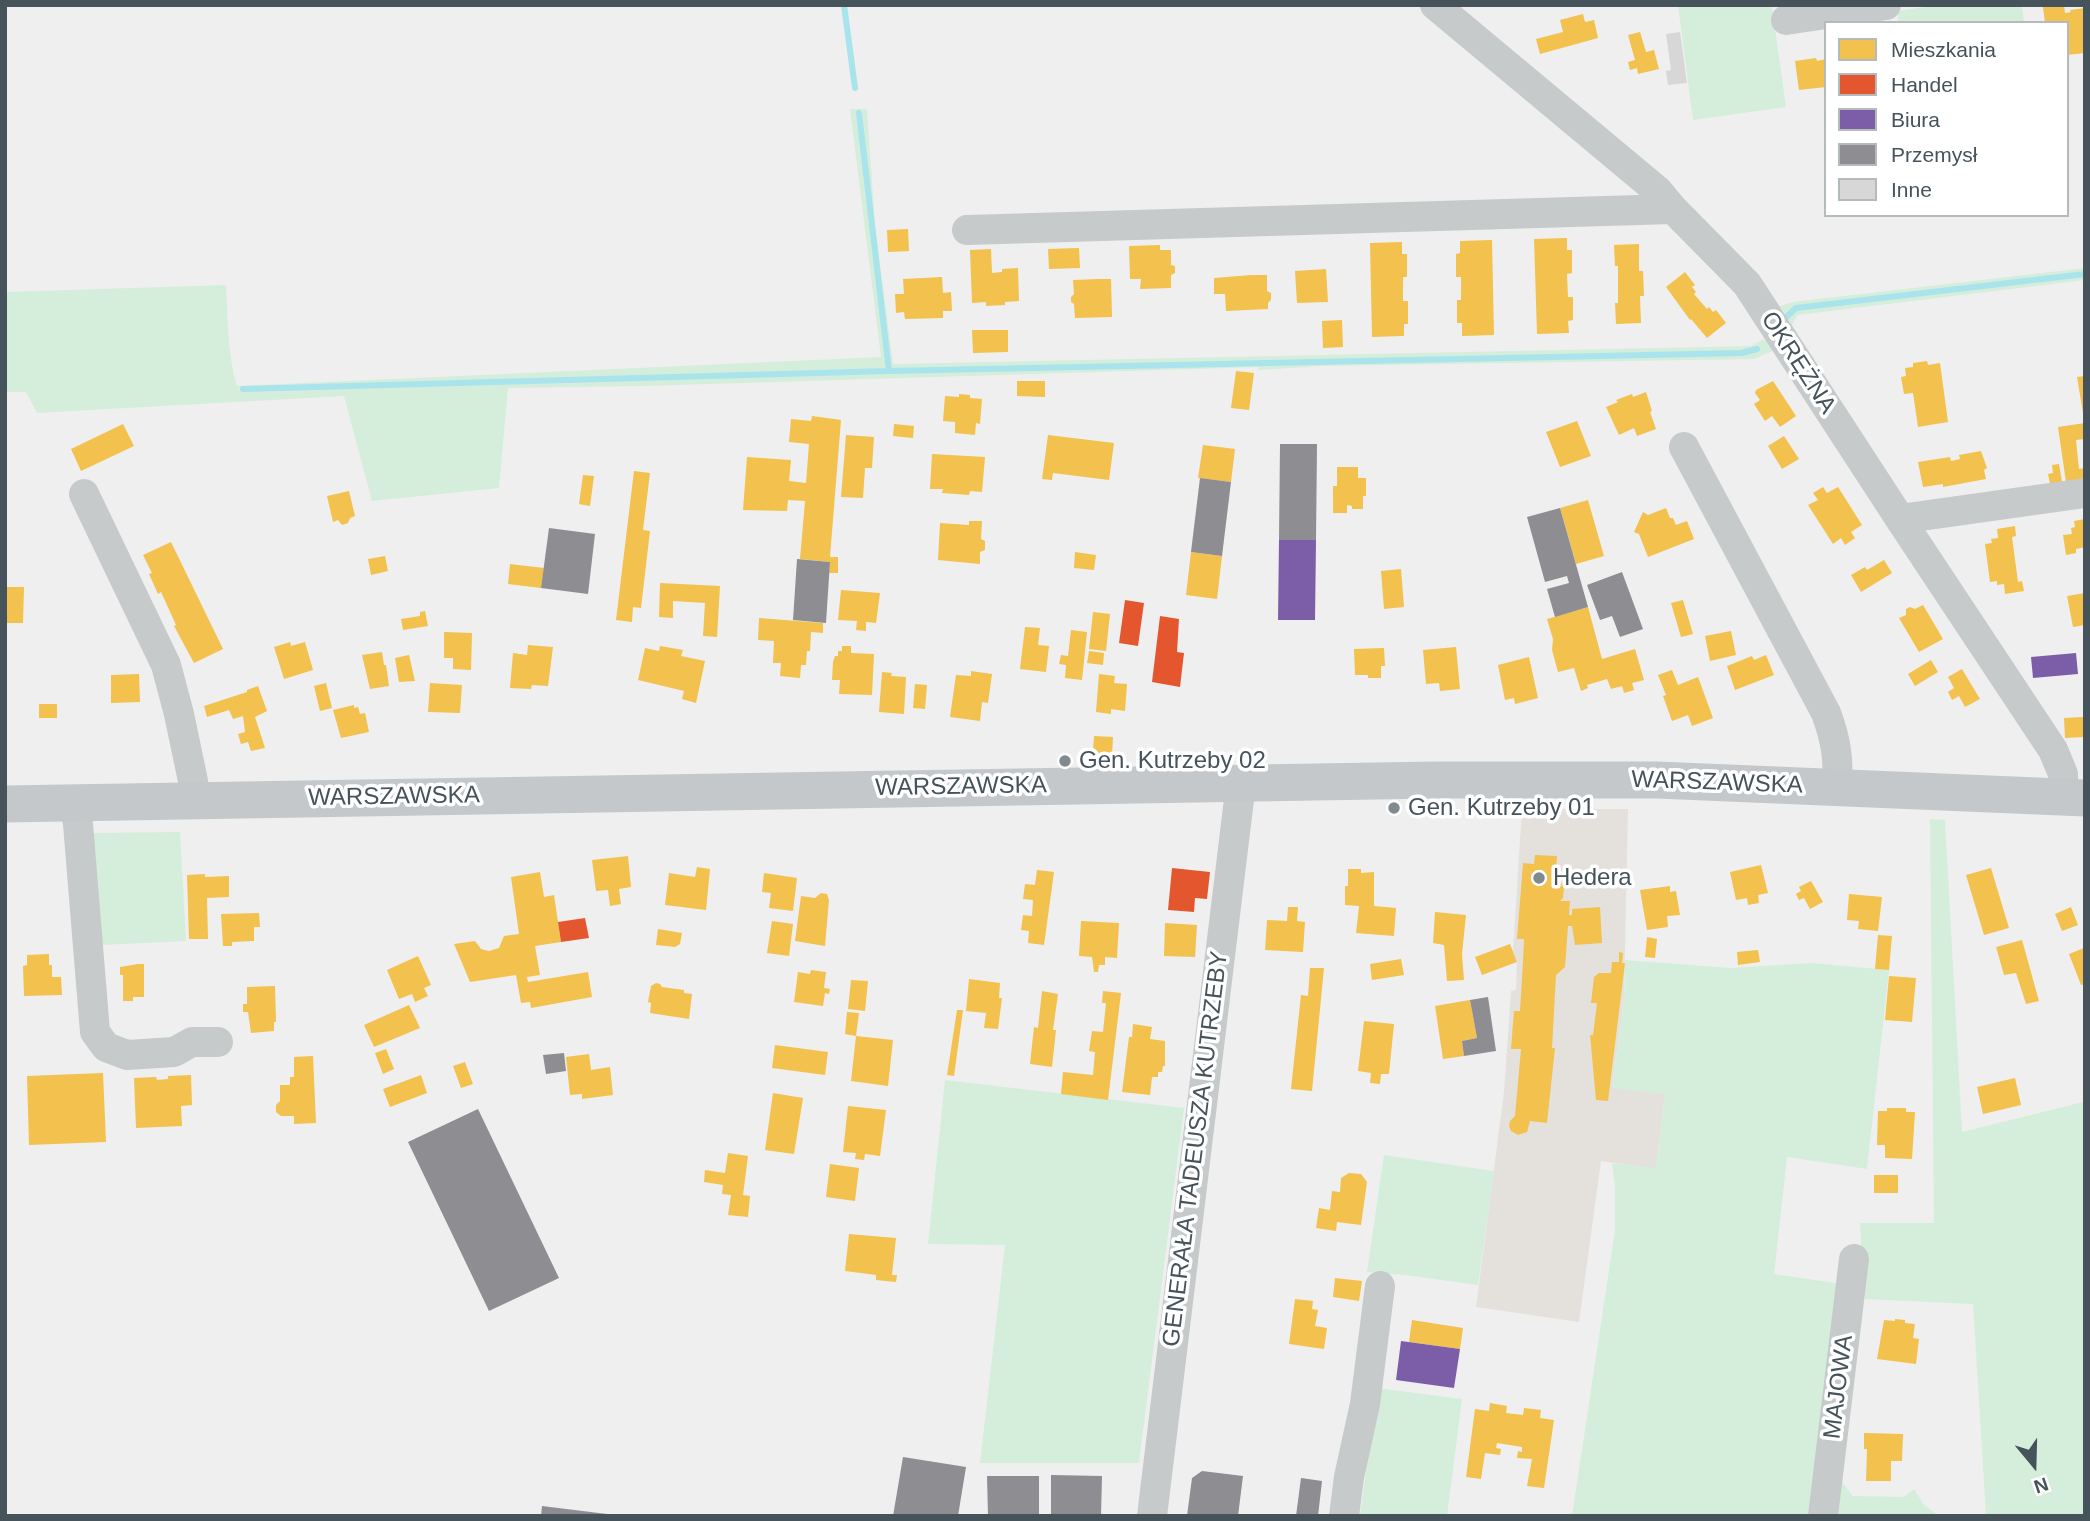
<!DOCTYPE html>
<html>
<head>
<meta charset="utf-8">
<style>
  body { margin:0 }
  #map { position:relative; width:2090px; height:1521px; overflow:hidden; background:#efefef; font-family:Helvetica,sans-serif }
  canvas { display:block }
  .frame { position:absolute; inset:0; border:7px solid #46535b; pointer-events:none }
  .legend { position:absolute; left:1824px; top:21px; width:245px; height:196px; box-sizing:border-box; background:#fff; border:2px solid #b5babd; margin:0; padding:9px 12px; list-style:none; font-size:21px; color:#46535b }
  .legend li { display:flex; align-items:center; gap:14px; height:35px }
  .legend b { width:35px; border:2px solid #b5babd }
  .north { position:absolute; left:1999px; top:1430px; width:70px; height:70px; -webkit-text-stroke:5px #fff; paint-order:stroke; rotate:161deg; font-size:19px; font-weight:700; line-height:28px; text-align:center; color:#46535b }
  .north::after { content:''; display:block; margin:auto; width:24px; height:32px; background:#46535b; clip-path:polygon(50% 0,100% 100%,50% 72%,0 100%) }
</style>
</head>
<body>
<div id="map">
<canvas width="2090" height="1521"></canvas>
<div class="frame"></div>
<ul class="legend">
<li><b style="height:19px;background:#f2c14e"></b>Mieszkania</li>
<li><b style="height:19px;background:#e4572e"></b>Handel</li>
<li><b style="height:19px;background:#7b5ea7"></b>Biura</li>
<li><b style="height:19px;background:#8d8d92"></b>Przemysł</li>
<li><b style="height:19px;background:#d7d7d8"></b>Inne</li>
</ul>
<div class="north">N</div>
</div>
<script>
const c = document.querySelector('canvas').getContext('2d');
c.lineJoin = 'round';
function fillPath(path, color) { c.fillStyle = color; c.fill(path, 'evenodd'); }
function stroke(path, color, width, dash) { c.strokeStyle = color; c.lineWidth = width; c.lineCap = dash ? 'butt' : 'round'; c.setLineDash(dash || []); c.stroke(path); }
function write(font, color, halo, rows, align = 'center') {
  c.font = font + ' Helvetica,sans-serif'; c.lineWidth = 7; c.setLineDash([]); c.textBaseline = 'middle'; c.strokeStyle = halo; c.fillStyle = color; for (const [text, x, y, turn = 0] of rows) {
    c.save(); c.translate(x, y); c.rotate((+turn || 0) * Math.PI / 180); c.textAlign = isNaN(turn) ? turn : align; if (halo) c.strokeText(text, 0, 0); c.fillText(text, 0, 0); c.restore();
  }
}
const commercial = new Path2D(`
  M1522,809H1628L1624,999L1612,1087L1665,1093L1656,1169L1601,1161L1579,1322L1476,1307L1504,1092L1511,991L1516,990L1517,962L1513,952Z`);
const green = new Path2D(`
  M1678,5H1780L1772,7L1786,107L1693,120Z
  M1939,5H2022L2024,23H1899L1897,11Z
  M850,109H867L875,225L893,364L1751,346L1766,338L1777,349L1754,359L1322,366L1259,370L1258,367L646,386L508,388L499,488L372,501L344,396L37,413L26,392H5V292L226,285C228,319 227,353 237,386L881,357Z
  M2085,268V280L1797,315L1792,325L1780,306L1793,302Z
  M1930,819L1945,820L1962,1132L2083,1102L2085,1109V1516H1986L1973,1304L1865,1299L1860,1223H1934Z
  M180,832L186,941L102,945L91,833Z
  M1625,960L1731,968L1811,963L1889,970L1867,1169L1787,1157L1774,1274L1842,1284L1815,1516H1572L1615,1230V1187L1612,1163L1656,1168L1665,1094L1612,1088L1624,999Z
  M945,1080L1184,1108L1139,1463H980L1005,1245L928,1244Z
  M1384,1155L1494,1171L1478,1285L1405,1275L1367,1272Z
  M1377,1388L1462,1399L1447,1516H1360Z
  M1842,1482L1853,1496L1904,1497L1914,1489L1924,1505L1939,1516H1838Z`);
const homes = new Path2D(`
  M2058,5H2064L2065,13L2071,12L2070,10L2085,8V53L2067,55V23H2045L2043,7Z
  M1583,14L1585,22L1594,20L1598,38L1540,54L1536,39L1563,32L1560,20Z
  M1640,32L1646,52L1654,50L1659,69L1638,74L1637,68L1630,70L1628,62L1635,60L1628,35Z
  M1816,58L1817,61L1826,59V87L1799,90L1795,61Z
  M908,229L909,251L888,252L887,230Z
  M1567,238V250H1572V273L1567,274L1568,297H1573V320L1568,321L1569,333L1537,334L1534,239Z
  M1492,240L1494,335L1462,336V323H1457V300H1461V277H1456V254L1460,253V241Z
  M1402,242V254H1407V277H1403V301H1408V324H1404V336L1372,337L1370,243Z
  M1639,244V271H1643L1644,296H1640L1641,323L1616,324L1615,303H1618V266H1615L1614,245Z
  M1160,245V250H1171V265L1175,266V273L1171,275V288L1140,289L1141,279H1130L1129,246Z
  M1079,248L1080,268L1049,269L1048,249Z
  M991,249L992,273L1002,272V269L1018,268L1019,301L1005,302V305L986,306V302L972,303L970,250Z
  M1326,269L1328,302L1297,303L1295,271Z
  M1685,272L1695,285L1692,287L1696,292L1694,294L1700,301L1707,309L1709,307L1713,312L1716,310L1726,323L1707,338L1691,319L1690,320L1666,287Z
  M1251,275H1267V291L1271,293V300L1268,303V309L1226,311L1225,294H1214V278Z
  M942,277L943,293L951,292L952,311H943V318L905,319L904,312L896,313L895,294H904L903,279Z
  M1098,279H1111L1112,317L1075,318L1074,304L1071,302V297L1074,294L1073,280Z
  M1342,320L1343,347L1323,348L1322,321Z
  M972,330H1008V352L973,353Z
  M1927,361L1928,365L1940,363L1948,422L1918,427L1913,393L1904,394L1901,377L1906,376L1905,368L1913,367V363Z
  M1236,371L1254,373L1249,410L1231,408Z
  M2085,376V413H2083L2077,377Z
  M1017,381H1045V397L1017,396Z
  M1773,381L1796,416L1780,427L1772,416L1765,421L1754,404L1760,400L1755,393L1756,390Z
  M1646,392L1652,411L1650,412L1656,429L1637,436L1634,428L1619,435L1606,407L1618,402L1616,400L1632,394L1633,397Z
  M959,394L970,395V398L982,399L980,424L976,423L975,435L955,433V422L943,421L945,396L959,397Z
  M812,416L841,420L830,557H838V573H829L830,562L800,559L805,501L788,500L787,511L743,510L747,457L791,460L789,481L806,483L809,444L789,442L791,419L811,421Z
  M1577,421L1591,456L1560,467L1546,432Z
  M2085,423V439L2076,440L2079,469L2085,468V482L2067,489L2058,427Z
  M123,424L134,446L81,471L71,449Z
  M894,424L914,426L913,438L893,436Z
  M846,435L874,437L872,468H865L863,498L841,497Z
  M1048,435L1114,443L1109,480L1053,473L1052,480L1042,479Z
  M1784,436L1799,459L1782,469L1768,446Z
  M1203,445L1235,449L1231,482L1198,478Z
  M1981,451L1987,468L1984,470L1986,479L1943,487V484L1923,487L1918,462L1950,457L1951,461L1960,459L1959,455Z
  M932,454L985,457L982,492L970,491L969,495L942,493L943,489H930Z
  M2059,464L2062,482L2050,484L2048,474L2053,473L2052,465Z
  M1337,467H1358V478H1366V496H1363V509H1352V506L1347,505V513H1333V486H1337Z
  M634,471L650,473L643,530L650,531L641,608L633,607L632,622L616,620Z
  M583,475L594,476L590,506L579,504Z
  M1823,487L1827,493L1838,487L1862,525L1851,532L1855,538L1845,545L1841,538L1833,544L1808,505L1818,500L1813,493Z
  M349,491L355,516L350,518L348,523L342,525L338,520L333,522L327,496Z
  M1588,500L1604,556L1576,564L1560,508Z
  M1666,508L1670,518H1673L1676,525L1687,521L1694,539L1648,557L1639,534L1634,532L1643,512L1648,515Z
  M2085,519V547L2076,549V553L2066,555L2063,535L2072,534L2071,528L2075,527L2074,521Z
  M969,521H982L981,539L985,541V550L980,552V564L938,560L940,523L969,525Z
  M2015,526L2016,536L2012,537L2018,582L2022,581L2024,591L2005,594L2004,584L1997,585V581L1990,582L1985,544L1992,543L1991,539L1998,538L1997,529Z
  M171,542L223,649L194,663L174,626L176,625L161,592L158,594L149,574L152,573L143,555Z
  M1075,552L1096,555L1094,570L1074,568Z
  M1191,552L1222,556L1217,599L1186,595Z
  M385,556L388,571L371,575L368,559Z
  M1884,560L1892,573L1861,592L1851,575L1865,567L1867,570Z
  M510,564L544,568L541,588L508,584Z
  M1401,569L1404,607L1384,609L1381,571Z
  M660,583L720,586L717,637L703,636L705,603L673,601V618L659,617Z
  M5,587H24L23,623H5Z
  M841,590L880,593L876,623L866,622V631L856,630L857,621L838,620Z
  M2085,593V625L2073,627L2067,596Z
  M1683,600L1693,634L1681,637L1671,603Z
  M1923,605L1943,639L1919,652L1899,618L1906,615V609L1910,607L1915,609Z
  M1588,607L1602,659L1635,649L1644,680L1632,683L1634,690L1624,693L1622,686L1611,689L1607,679L1587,685L1588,688L1581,691L1574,668L1558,672L1552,650L1553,639L1547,619Z
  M425,611L428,626L403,630L401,619L420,616V612Z
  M1093,612L1110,614L1106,651L1089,649Z
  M759,618L823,623V633L811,632L810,651H807L806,665H801L800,678L780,676L781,663H773L774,641L758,640Z
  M1025,627L1040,628L1038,645L1049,646L1046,672L1020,669Z
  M1071,630L1087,632L1082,680L1065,678L1066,665L1059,664L1061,655L1068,656Z
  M1731,631L1736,655L1710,661L1705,636Z
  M444,632L472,633L471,670L453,669V658H444Z
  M290,642L291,646L305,642L313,670L284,679L274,647Z
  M528,645L553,647L548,686L532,685L531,689L510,688L513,653L527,655Z
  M660,646L683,650L681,656L705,661L696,703L682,699L684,691L638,680L645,648L659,651Z
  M842,646H851V653L874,654L872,695L839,694L840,680H832L833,662L835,656H838V651H842Z
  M1456,647L1460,689L1440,691L1439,683L1426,684L1423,650Z
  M1384,648L1385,666H1381V678H1368V675H1355L1354,649Z
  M1089,651L1104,653L1103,665L1087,663Z
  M382,652L384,665H386L389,686L370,689L362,655Z
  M409,655L415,681L399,682L395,658Z
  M1766,655L1774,675L1735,690L1727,666L1752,656L1754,660Z
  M1529,657L1538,698L1515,704L1514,698L1505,700L1498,665Z
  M1931,660L1938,672L1915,686L1908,674Z
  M1962,669L1980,699L1965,707L1959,696L1952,700L1948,692L1954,688L1948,677Z
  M1672,670L1678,685L1698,677L1713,718L1692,726L1688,715L1672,721L1663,696L1666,695L1658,675Z
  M971,671L992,674L988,703L982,702L980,721L950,717L956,675L971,676Z
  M882,672L892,673L891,676L906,677L904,714L879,712Z
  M139,674L140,702L111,703V675Z
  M1099,674L1115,676L1114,683L1127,684L1125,711L1111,709V714L1096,712Z
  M326,683L332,708L320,711L314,686Z
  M430,683L462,685L460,713L428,712Z
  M915,684L927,685L925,709L913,708Z
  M258,686L267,711L255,717L265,748L251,751L248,742L241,744L238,734L245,732L243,716L233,719L229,710L207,717L204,706L247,692V690Z
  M39,704H57V718H39Z
  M354,705V708L358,707L360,714L365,713L369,732L341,738L333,710Z
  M2083,717L2085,737L2065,738L2064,718Z
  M1094,736L1113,737L1112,757L1096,756V750H1093Z
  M1535,855L1557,856L1555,882L1561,883L1564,886L1563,898L1560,901H1570L1569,915H1572V909L1600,907L1602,943L1575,945L1572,926H1568L1565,967L1556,975L1552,1048H1555L1547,1123L1530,1121L1527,1132L1518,1135L1511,1131L1509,1126L1510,1121L1515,1116L1521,1049H1511L1514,1011H1520L1523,961L1524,939H1517L1523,863L1534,864Z
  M628,856L631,887L619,889L621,904L610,906L608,890L596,891L592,860Z
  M1761,865L1768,893L1758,895L1759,903L1748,905L1747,898L1736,900L1730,872Z
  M697,867L710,869L706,910L665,905L669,873L695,877Z
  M1991,868L2009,928L1984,935L1966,875Z
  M1348,869H1361V873L1374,872V906L1396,908L1394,936L1356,933L1359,906L1345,905V886H1348Z
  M1037,870L1054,872L1044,945L1028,943L1029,931L1021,930L1023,915L1032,916L1033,900L1023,899L1025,884L1035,885Z
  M540,872L544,897L554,895L561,942L535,946L540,975L527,977L528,982L588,972L592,997L531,1008L530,1002L521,1003L516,975L470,982L454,944L475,941L481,949L489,951L499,948L504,936L519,934L511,877Z
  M764,873L797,878L793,911L769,908L771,893L762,892Z
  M205,874V877L229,876V897L207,898L208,939H189L187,875Z
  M1811,881L1823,902L1810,909L1804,898L1799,900L1796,894L1801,891L1799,887Z
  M1670,886V892L1676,891L1680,915L1667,916L1668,927L1647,930L1640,890Z
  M821,893L827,894L829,900L825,946L795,941L801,896L815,898Z
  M1849,894L1882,897L1878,931L1858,929L1859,921L1847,920Z
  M1288,907H1298L1297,921L1305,922L1303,952L1265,950L1267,920L1287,921Z
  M2071,907L2078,925L2062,931L2055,914Z
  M1435,912L1466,915L1462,954L1464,980L1447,981L1444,945L1433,943Z
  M259,913L260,927H254V941L232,942V946H223L221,914Z
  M772,921L793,924L789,956L767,953Z
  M1081,921L1119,923L1117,958L1105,957V965H1099L1098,972H1094L1092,957L1079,956Z
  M1165,923L1197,925L1195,957L1164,956Z
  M658,929L682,933L680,944L675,947L656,945Z
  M1878,935L1892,936L1889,970L1875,969Z
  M1647,937L1657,939L1655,958L1645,957Z
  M2022,940L2039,1001L2026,1004L2016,973L2004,975L1996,947Z
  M1510,944L1517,962L1482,975L1475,957Z
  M2084,948L2085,984L2081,985L2069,954Z
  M1758,950L1760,962L1738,965L1737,952Z
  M1619,952L1623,953L1622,963H1625L1608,1101L1596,1100L1590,1035H1593L1597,1003H1591L1594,977L1599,973H1611L1612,962H1619Z
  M49,954V965H52V977H61L62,995L24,996L23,966L27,965V955Z
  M418,956L431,985L424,988L428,996L415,1002L412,994L399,999L387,970Z
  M1401,959L1404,975L1372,980L1370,964Z
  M138,964H144V997H133V1001H123V975H120V967Z
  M1310,968H1324L1312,1091L1291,1089L1301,995L1308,996Z
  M811,970L826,972L824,988L830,989L829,994L825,993L823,1006L794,1002L798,972L810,974Z
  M1889,976L1916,978L1912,1022L1885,1020Z
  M969,979L1000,983L999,998H1002L998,1029L984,1028L986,1013L966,1011Z
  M851,980L868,981L865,1011L848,1009Z
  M656,983L660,984L662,987L684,990V993L692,994L689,1019L650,1013L651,1003L648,1002L651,986Z
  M275,986L276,1022H274V1031L251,1033L248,1012H243V1004H247V987Z
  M1042,991L1058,994L1053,1030H1056L1052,1067L1030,1064L1034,1027L1038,1028Z
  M1103,991L1121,993L1108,1100L1061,1094L1063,1072L1093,1075L1095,1052L1089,1051L1092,1031L1103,1032L1106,1003H1102Z
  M1470,1000L1477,1038L1462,1041L1464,1056L1443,1059L1435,1006Z
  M409,1005L420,1028L374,1047L364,1025Z
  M957,1010H963L954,1076L947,1075Z
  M847,1012L859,1013L856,1036L845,1034Z
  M1364,1021L1394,1024L1389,1074H1381L1380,1084L1370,1083L1371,1073L1358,1071Z
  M1133,1024L1152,1027L1150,1039L1165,1041V1066H1163L1162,1072H1158V1077H1152L1150,1095L1122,1092L1129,1037H1132Z
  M856,1036L893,1040L888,1086L851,1081Z
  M775,1045L828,1052L825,1075L772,1068Z
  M386,1049L394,1069L383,1074L375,1053Z
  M589,1054L591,1070L610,1067L613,1095L582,1099V1094L570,1095L566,1057Z
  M313,1056L316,1123L294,1124V1116H281L276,1112V1105L280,1101V1085H290V1077H294V1057Z
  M465,1062L473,1084L461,1088L453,1066Z
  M103,1073L106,1142L29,1145L27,1076Z
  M191,1075L192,1105L181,1106L182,1126L136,1128L134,1078L155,1077H156L157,1080L168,1079V1076Z
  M421,1075L427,1093L390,1107L383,1089Z
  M2015,1078L2021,1105L1983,1114L1977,1087Z
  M773,1093L803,1098L794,1154L765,1150Z
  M848,1106L886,1110L880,1156L865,1154L864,1160L855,1159L856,1153L843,1152Z
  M1887,1108H1906V1112H1915L1912,1159L1885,1158V1145H1877L1878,1111H1887Z
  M728,1153L748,1156L743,1195L750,1196L748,1217L728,1215L731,1195L722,1194L723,1185L704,1182L705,1170L725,1173Z
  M830,1164L859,1168L855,1201L826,1197Z
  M1349,1173L1361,1174L1367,1182L1361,1225L1337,1222L1336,1231L1316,1228L1319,1208L1330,1210L1332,1191L1340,1192L1341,1178Z
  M1874,1175H1898V1193H1874Z
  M849,1234L896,1238L892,1275H897L896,1282L876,1280V1275L845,1271Z
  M1335,1278L1362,1281L1359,1301L1333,1297Z
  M1295,1299L1313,1301L1312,1309L1318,1310L1315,1326L1327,1328L1324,1349L1289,1344Z
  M1895,1319L1905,1320V1323L1915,1324L1913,1338L1919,1339L1916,1364L1877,1359L1884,1320L1895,1321Z
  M1412,1320L1463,1328L1460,1349L1409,1342Z
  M1490,1403L1507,1406L1506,1413L1523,1415L1524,1408L1541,1410L1540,1418L1554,1420L1544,1488L1527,1486L1532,1459L1517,1458L1518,1451L1522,1452V1447L1497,1443L1496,1448L1501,1449L1500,1455L1485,1453L1481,1479L1466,1477L1475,1409L1489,1411Z
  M1864,1433L1903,1434L1902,1461H1891V1481H1866L1867,1449H1864Z`);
const shops = new Path2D(`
  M1125,600L1144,603L1138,646L1119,643Z
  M1160,616L1179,619L1177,652L1184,653L1180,687L1152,682Z
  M1172,868L1210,872L1207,899L1195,898L1194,912L1168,910Z
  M585,918L589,938L561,942L558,922Z`);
const offices = new Path2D(`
  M1279,540H1316L1315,620H1278Z
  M2076,653L2078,674L2033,678L2031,657Z
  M1401,1341L1460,1349L1454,1388L1396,1380Z`);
const industry = new Path2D(`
  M1280,444H1317L1316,540H1279Z
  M1200,478L1231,482L1222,556L1191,552Z
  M1560,508L1588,607L1555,617L1547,589L1569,583L1567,576L1545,582L1527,517Z
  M549,528L595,534L588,594L541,588Z
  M797,559L830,562L826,623L793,620Z
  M1622,572L1643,629L1620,637L1612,616L1600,620L1587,585Z
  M1488,997L1496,1051L1464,1056L1462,1041L1477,1038L1470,1000Z
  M564,1053L566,1071L546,1074L543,1055Z
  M478,1109L559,1278L489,1311L408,1142Z
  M903,1457L966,1467L958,1516H893Z
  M1202,1471L1243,1476L1238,1516H1187L1192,1478Z
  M1051,1475L1102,1476L1101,1516H1051Z
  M987,1476H1039V1516H988Z
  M1301,1478L1322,1481L1318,1516H1296Z
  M542,1506L607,1514V1516H541Z`);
const stream = new Path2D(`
  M844,5L855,88
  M859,113L889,371
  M1784,319L1796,308L2085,274
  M243,389L889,371L1742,353L1757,349`);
const building = new Path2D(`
  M1680,32L1687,83L1668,85L1666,71L1671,70L1666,34Z`);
const minor = new Path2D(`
  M1435,5L1658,191L1673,209L1747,284L1900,519L2053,750L2063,774V798
  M1786,20L1886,5
  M967,230L1673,209
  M1684,447L1826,713C1836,740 1839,759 1837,787
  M84,494L166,665L179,714L193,781L195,800
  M1900,519L2085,493
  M74,802L78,824L95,1032L106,1047L127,1055L174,1052L192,1042H218
  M1152,1516L1241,783
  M1344,1516L1349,1477L1365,1404L1380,1286
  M1823,1516L1854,1259`);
const major = new Path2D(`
  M5,804L1435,780H1657L2085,798`);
const markers = [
  [1065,761,7,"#818a8f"],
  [1394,808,7,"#818a8f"],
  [1539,878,7,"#818a8f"]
];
const streetNames = [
  ["OKRĘŻNA",1798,363,57],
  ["WARSZAWSKA",1717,783,2],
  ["WARSZAWSKA",961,787,-1],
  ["WARSZAWSKA",394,797,-1],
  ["GENERAŁA TADEUSZA KUTRZEBY",1196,1149,-83],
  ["MAJOWA",1839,1387,-83]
];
const poiNames = [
  ["Gen. Kutrzeby 02",1079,761],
  ["Gen. Kutrzeby 01",1408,808],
  ["Hedera",1553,878]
];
fillPath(commercial, '#e4e1dd');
fillPath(green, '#d4eedb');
fillPath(homes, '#f2c14e');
fillPath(shops, '#e4572e');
fillPath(offices, '#7b5ea7');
fillPath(industry, '#8d8d92');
stroke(stream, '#a9e3eb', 6);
fillPath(building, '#d7d7d8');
stroke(minor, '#c6cacb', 30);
stroke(major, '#c4c8ca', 37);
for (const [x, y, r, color] of markers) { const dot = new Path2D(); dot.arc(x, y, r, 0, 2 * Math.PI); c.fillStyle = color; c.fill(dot); stroke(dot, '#fff', 2.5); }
write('24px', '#46535b', '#fff', streetNames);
write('24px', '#46535b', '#fff', poiNames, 'left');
</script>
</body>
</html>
